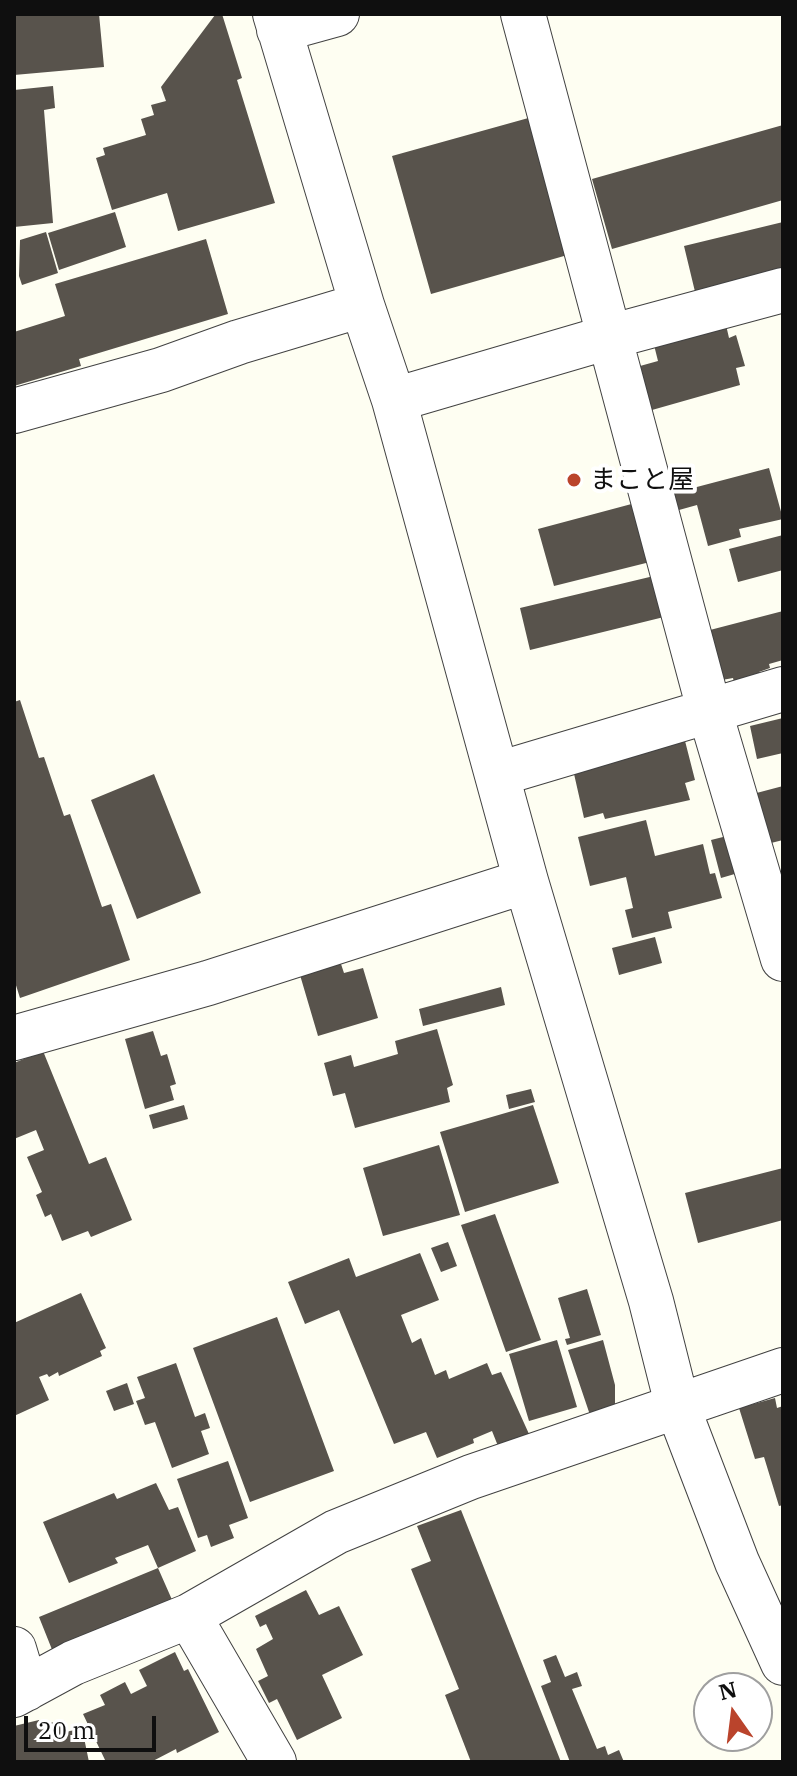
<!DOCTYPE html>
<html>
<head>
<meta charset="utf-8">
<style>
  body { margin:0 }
  #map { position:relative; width:797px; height:1776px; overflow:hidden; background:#fefef2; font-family:"IBM Plex Serif",serif }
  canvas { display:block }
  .frame { position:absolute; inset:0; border:16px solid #0f0f0f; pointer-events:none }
  .north { position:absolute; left:693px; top:1672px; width:80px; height:80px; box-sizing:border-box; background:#fff; border:2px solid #9f9f9f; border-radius:50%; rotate:346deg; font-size:22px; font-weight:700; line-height:32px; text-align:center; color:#0f0f0f }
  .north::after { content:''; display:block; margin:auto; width:28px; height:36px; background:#ba442c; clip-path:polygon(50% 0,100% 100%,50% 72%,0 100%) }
  .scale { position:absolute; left:24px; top:1716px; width:132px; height:36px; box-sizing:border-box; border:4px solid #0f0f0f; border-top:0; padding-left:10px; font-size:24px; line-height:28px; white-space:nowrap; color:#0f0f0f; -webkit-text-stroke:6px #fff; paint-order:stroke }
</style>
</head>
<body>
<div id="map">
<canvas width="797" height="1776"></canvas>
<div class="frame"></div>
<div class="north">N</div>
<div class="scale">20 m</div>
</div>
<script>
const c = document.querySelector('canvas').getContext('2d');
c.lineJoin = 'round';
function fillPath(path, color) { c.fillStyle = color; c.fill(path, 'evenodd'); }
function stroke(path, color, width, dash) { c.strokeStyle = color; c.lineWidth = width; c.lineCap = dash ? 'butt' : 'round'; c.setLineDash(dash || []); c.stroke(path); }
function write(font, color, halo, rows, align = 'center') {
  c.font = font + ' "IBM Plex Serif","Noto Sans JP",serif'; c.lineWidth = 8; c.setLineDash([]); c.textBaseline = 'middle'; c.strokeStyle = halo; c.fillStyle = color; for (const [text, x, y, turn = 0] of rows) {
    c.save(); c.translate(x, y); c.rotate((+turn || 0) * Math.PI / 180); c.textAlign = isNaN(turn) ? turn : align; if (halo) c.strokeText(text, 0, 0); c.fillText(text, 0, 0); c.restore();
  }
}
const building = new Path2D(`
  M14,14H99L104,67L14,75Z
  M222,14L242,78L237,80L275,203L178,231L167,193L112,210L96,158L105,155L103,148L146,135L141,119L154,115L151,105L166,101L161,87L215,15Z
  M53,86L55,108L44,110L53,223L14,227V90Z
  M532,117L571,254L431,294L392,156Z
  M783,125V200L612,249L592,179Z
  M115,212L126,247L59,270L48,233Z
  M783,222V278L697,300L684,246Z
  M46,232L58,273L22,285L19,276L20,240Z
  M206,239L228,314L79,359L81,366L14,386V332L65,316L55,284Z
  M726,325L729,338L736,335L745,366L736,368L740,385L652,410L640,366L658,361L654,345Z
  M769,468L783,519L739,529L741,537L708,546L697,505L679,510L674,493Z
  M639,502L654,561L554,586L538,529Z
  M783,535V570L738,582L729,549Z
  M658,575L668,616L530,650L520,608Z
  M783,611V660L769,664L770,668L759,672L762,678L735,686L733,678L722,680L710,630Z
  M20,700L39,758L44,757L64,816L70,814L102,907L111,904L130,960L20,998L14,979V702Z
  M783,718V753L757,759L750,726Z
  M684,737L695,780L685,783L690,800L605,819L603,813L584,818L572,765Z
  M154,774L201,893L137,919L91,800Z
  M783,786V840L763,845L749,795Z
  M646,820L655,856L703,844L710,874L715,873L722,898L668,912L672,928L632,938L625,910L633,908L626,877L590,886L578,837Z
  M735,834L745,871L721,878L711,840Z
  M655,937L662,963L619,975L612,948Z
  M341,964L344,973L363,968L378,1018L318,1036L300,975Z
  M501,987L505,1005L423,1026L419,1009Z
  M437,1029L453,1085L447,1088L450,1102L355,1128L345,1093L333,1096L324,1063L351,1055L354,1067L398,1054L395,1041Z
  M153,1031L161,1056L167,1054L176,1084L170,1086L174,1100L145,1109L125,1039Z
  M43,1051L89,1164L106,1157L132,1220L91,1237L88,1231L62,1241L51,1214L45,1217L36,1195L42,1192L27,1157L44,1150L36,1130L14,1139V1063Z
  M531,1089L535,1102L509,1109L506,1095Z
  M184,1105L188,1119L153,1129L149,1115Z
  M533,1105L559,1183L465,1212L440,1132Z
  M439,1145L460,1215L383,1236L363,1168Z
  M783,1168V1220L698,1243L685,1193Z
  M495,1214L541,1340L506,1352L461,1225Z
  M448,1242L457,1266L441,1272L431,1248Z
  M420,1253L439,1300L401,1315L412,1343L421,1338L435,1375L446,1370L449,1379L487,1363L492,1375L501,1372L529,1434L498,1446L492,1431L473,1439L474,1443L437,1458L426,1432L394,1444L339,1310L305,1324L288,1282L349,1258L356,1277Z
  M587,1289L601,1335L567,1345L565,1339L570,1338L558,1298Z
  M81,1293L106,1348L100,1351L102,1356L59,1376L58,1372L49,1377L47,1374L39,1377L49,1400L14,1416V1323Z
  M277,1317L334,1471L250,1502L193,1348Z
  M557,1340L577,1407L529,1421L509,1354Z
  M603,1340L615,1385V1406L590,1415L568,1350Z
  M176,1363L195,1417L205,1413L210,1428L201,1431L209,1454L172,1468L155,1422L145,1425L136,1401L145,1398L137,1377Z
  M127,1383L134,1404L114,1411L106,1391Z
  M775,1398L777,1408L783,1406V1505L779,1506L764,1457L755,1459L739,1408Z
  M228,1461L248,1518L229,1525L234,1538L211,1547L207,1535L198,1538L177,1479Z
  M156,1483L169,1510L178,1507L196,1551L158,1568L173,1602L53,1652L39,1617L158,1568L148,1545L115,1558L118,1563L69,1583L43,1522L114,1493L117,1499Z
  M461,1510L561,1762H471L445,1695L459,1689L411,1569L431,1561L417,1526Z
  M306,1590L319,1615L339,1606L363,1655L322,1675L342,1718L297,1740L277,1699L269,1703L258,1681L268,1676L256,1649L273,1639L266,1624L260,1627L255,1616Z
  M175,1652L184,1671L188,1669L219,1732L177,1753L176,1749L151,1762H106L83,1714L105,1705L100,1695L125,1682L131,1694L147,1686L139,1670Z
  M556,1655L565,1677L577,1672L582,1686L572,1689L597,1749L605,1746L608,1755L619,1750L624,1762H570L541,1686L551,1682L543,1660Z
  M39,1720L40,1725L64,1720L66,1732L82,1728L89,1762H14V1726Z`);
const minor = new Path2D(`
  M275,14L362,305L394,400L526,881L651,1301L678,1408L737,1562L783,1663
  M523,14L709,709L783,959
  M279,30L337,14
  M394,400L609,337L783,290
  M14,411L161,370L239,342L362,305
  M498,774L783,689
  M14,1038L208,983L526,881
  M189,1616L274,1762
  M14,1649L26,1689
  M14,1695L73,1663L189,1616L336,1532L471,1477L783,1370`);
const markers = [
  [574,480,8,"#ba442c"]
];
const poiNames = [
  ["まこと屋",590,480]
];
fillPath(building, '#58534c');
stroke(minor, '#424242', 46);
stroke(minor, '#fff', 44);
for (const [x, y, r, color] of markers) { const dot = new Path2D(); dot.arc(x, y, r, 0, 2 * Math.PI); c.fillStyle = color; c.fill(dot); stroke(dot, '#fff', 3); }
write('26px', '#0f0f0f', '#fff', poiNames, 'left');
</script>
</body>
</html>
